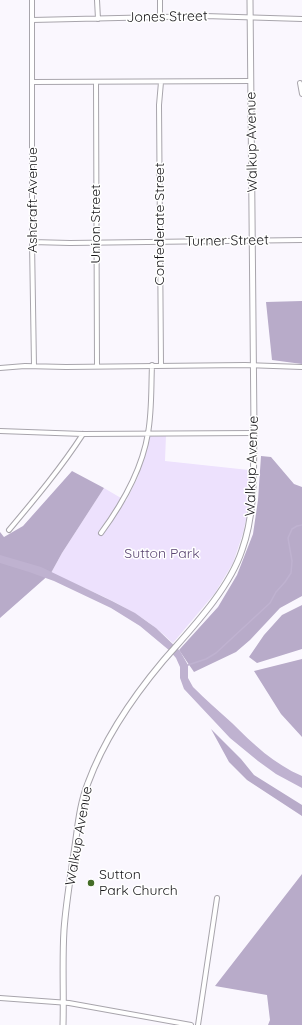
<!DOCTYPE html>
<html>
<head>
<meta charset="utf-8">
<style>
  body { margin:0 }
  canvas { display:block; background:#faf7fe }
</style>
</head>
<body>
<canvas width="302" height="1025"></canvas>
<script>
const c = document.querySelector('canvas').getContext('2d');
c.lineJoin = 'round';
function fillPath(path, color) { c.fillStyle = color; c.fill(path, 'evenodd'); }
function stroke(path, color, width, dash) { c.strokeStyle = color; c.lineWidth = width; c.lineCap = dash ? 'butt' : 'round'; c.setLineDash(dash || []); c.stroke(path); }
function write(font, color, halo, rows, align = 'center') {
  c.font = font + ' Quicksand,sans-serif'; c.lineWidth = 3; c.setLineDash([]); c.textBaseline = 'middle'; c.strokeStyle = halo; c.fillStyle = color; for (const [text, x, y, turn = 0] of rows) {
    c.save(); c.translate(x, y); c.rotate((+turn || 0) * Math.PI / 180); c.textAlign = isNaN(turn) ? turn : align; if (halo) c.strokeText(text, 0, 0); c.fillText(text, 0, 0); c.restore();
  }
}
const green = new Path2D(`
  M150,435H166L165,461L249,470V506L243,533L233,563L215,593L173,643C161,632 148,621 134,613C108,597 79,586 51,573L62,553L104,488L126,501L138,477Z`);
const forest = new Path2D(`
  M302,301V364L272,360L266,302Z
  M261,456L271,457L294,484L302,487V596L280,608L250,640L236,652L194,672L179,650L218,607L237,575L253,534L258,500Z
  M72,471L104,488L62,553L51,573L0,618V532L4,537L23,526Z
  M302,605V649L257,663L249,657L264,635L282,615Z
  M302,659V737L281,714L254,671Z
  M211,729L241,759L254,775L302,805V816L247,780L229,762Z
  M302,874V1025H268L270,1020L267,995L215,986Z`);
const water = new Path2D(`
  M0,555L41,567L112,601L135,613L156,628L180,651L188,665V678L193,687C206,700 219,711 232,723C253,744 274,764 302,776V788L276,774L258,761L230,738L184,689L180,678V667L176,658L170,651L140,626L111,608L54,581L29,572L0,563Z`);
const stream = new Path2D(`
  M188,665L206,659L216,653L270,603L276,592L285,582L291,573L292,561L288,538L292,529L297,526L302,525`);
const minor = new Path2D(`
  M32,0V242L34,366
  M97,0L98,19
  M160,0V17
  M32,20L205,16L302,19
  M33,82L251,81
  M96,82L97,366
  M300,83L302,94
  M32,242L70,243L302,240
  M161,365L159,105L161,82
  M0,368L25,366L66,367L245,365L302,367
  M0,431L83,434L254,433
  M9,530C35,499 61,468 83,434
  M101,533C123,503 142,470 148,433C152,411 151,388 152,365
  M0,998L69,1003L191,1025
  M198,1025L217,898`);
const tertiary = new Path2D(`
  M63,1025C64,994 62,962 64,930C66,902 71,874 75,846C78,825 80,803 88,783C105,737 132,698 163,661C190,630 229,590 242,550C256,511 253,469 254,428L250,0`);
const markers = [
  [91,883,4,"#446c27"]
];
const streetNames = [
  ["Jones Street",167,17,-1],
  ["Walkup Avenue",252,142,-91],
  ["Ashcraft Avenue",33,200,-90],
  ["Union Street",96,224,-90],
  ["Confederate Street",160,224,-90],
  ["Turner Street",227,241,-1],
  ["Walkup Avenue",252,466,-88],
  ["Walkup Avenue",79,836,-80]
];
const parkNames = [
  ["Sutton Park",162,554]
];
const poiNames = [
  ["Sutton",99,875],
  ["Park Church",99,891]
];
fillPath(green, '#ede1fd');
fillPath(forest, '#b8abc9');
fillPath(water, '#bfb2d0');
stroke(stream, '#bfb2d0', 1.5);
stroke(minor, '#a8a5ac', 6);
stroke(tertiary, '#a8a5ac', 7);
stroke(minor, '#fff', 4);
stroke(tertiary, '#fff', 5);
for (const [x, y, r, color] of markers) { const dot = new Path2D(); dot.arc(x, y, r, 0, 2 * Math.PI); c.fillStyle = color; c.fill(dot); stroke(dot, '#fff', 1.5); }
write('14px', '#171619', '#fff', streetNames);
write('14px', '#5c4773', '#fff', parkNames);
write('14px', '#171619', '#fff', poiNames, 'left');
</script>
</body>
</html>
